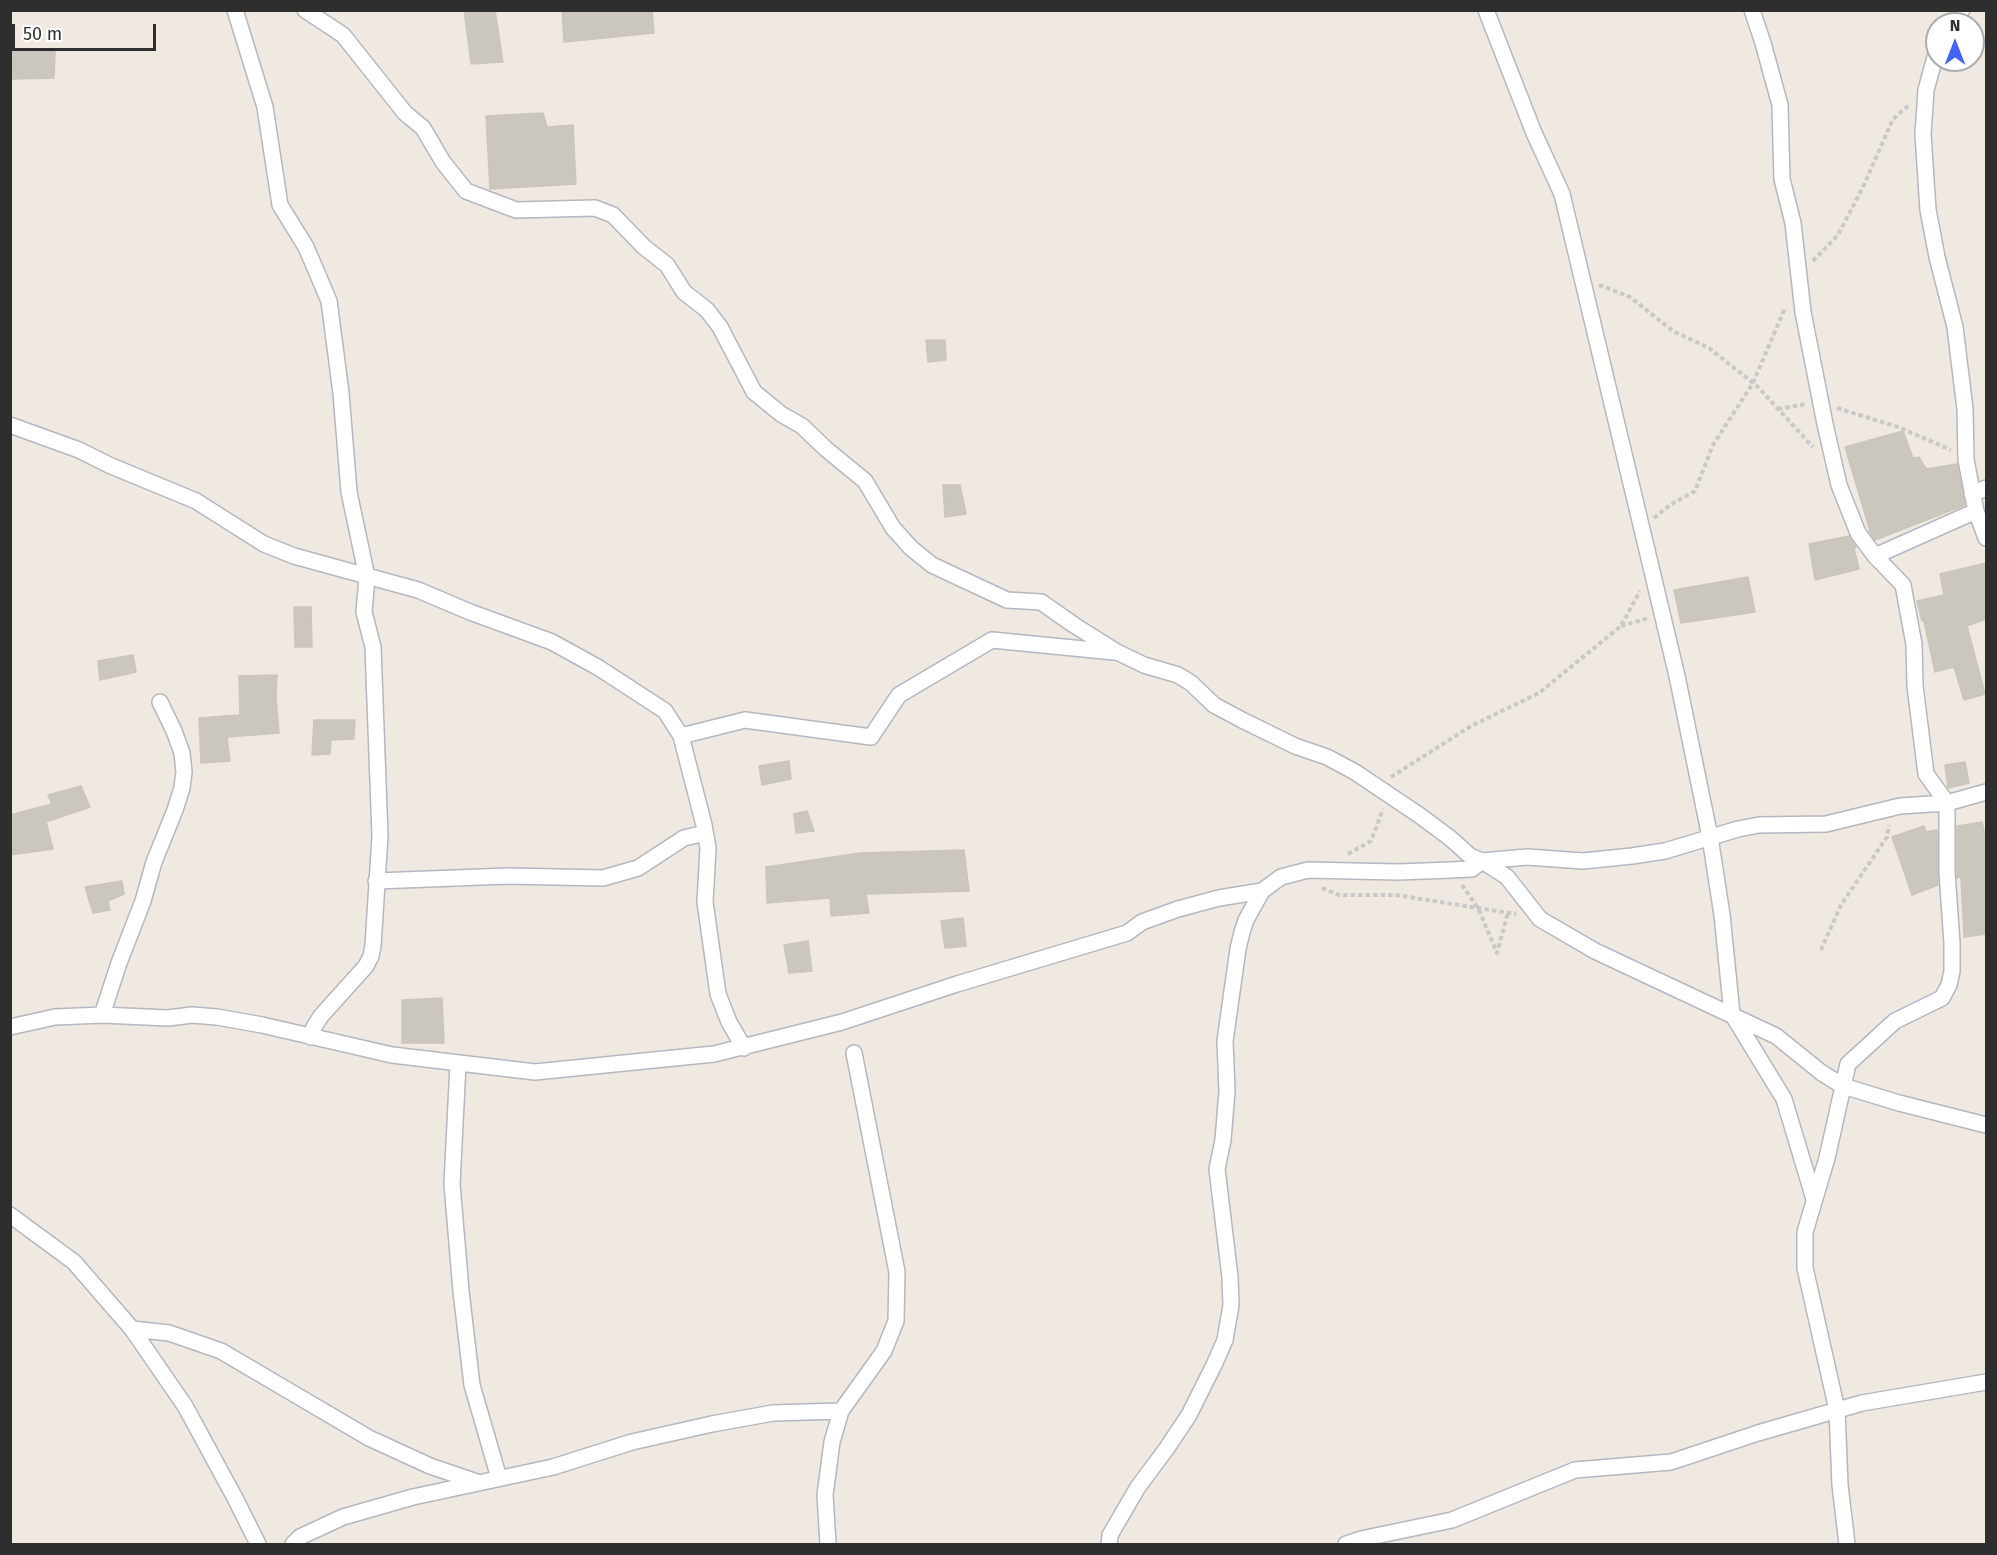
<!DOCTYPE html>
<style>
body{margin:0}
#map{position:relative;width:1997px;height:1555px;overflow:hidden;background:#efe9e1;font-family:"Fira Sans",sans-serif}
canvas{display:block}
.frame{position:absolute;inset:0;border:12px solid #2e2e2e;pointer-events:none}
.north{position:absolute;left:1925px;top:12px;width:60px;height:60px;box-sizing:border-box;background:#fff;border:2px solid #ababab;border-radius:50%;rotate:0deg;font-size:16px;font-weight:700;line-height:24px;text-align:center;color:#2e2e2e}
.north::after{content:'';display:block;margin:auto;width:21px;height:27px;background:#4264fb;clip-path:polygon(50% 0,100% 100%,50% 72%,0 100%)}
.scale{position:absolute;left:12px;top:24px;width:144px;height:27px;box-sizing:border-box;border:3px solid #2e2e2e;border-top:0;padding-left:8px;font-size:18px;line-height:21px;white-space:nowrap;color:#2e2e2e;-webkit-text-stroke:4px #fff;paint-order:stroke}
</style>
<div id="map">
<canvas width="1997" height="1555"></canvas>
<div class="frame"></div>
<div class="north">N</div>
<div class="scale">50 m</div>
</div>
<script>
const c = document.querySelector('canvas').getContext('2d');
c.lineJoin = 'round';
function fillPath(path, color) { c.fillStyle = color; c.fill(path, 'evenodd'); }
const poly = rows => new Path2D(rows.map(r => 'M' + r).join(''));
function strokePath(path, color, width, dash) { c.strokeStyle = color; c.lineWidth = width; c.lineCap = dash ? 'butt' : 'round'; c.setLineDash(dash || []); c.stroke(path); }
const building = poly([
 [464,10,495,10,503,62,471,64,464,10],
 [562,10,652,10,654,33,564,42,562,10],
 [12,51,55,51,54,78,12,79,12,51],
 [543,113,547,127,573,125,576,184,490,189,486,116,543,113],
 [926,340,945,340,946,360,928,362,926,340],
 [1903,431,1913,458,1919,457,1926,469,1957,464,1965,505,1875,540,1869,531,1870,531,1845,447,1903,431],
 [943,485,960,485,966,514,945,517,943,485],
 [1849,536,1856,547,1854,548,1859,569,1815,580,1809,544,1849,536],
 [1986,563,1986,619,1967,626,1985,694,1964,700,1954,667,1935,672,1924,621,1922,621,1917,601,1944,595,1940,574,1986,563],
 [1748,577,1755,612,1681,623,1674,590,1748,577],
 [294,607,311,607,312,647,295,647,294,607],
 [133,655,136,672,100,680,98,661,133,655],
 [277,675,276,698,279,733,227,737,230,761,201,763,199,718,240,715,239,676,277,675],
 [314,720,355,720,354,739,331,740,330,754,312,755,314,720],
 [789,761,791,779,762,785,759,766,789,761],
 [1965,762,1969,783,1948,788,1945,765,1965,762],
 [81,786,90,807,46,822,53,849,10,855,10,815,52,804,48,795,81,786],
 [807,811,814,831,796,833,794,814,807,811],
 [1982,822,1986,840,1986,934,1964,937,1961,877,1957,878,1957,826,1982,822],
 [1924,826,1926,832,1937,830,1938,885,1912,895,1892,837,1924,826],
 [964,850,969,891,866,894,869,913,831,916,830,898,767,903,766,867,860,853,964,850],
 [122,881,124,894,108,901,110,910,93,913,85,887,122,881],
 [963,918,966,946,945,948,941,921,963,918],
 [808,941,812,971,789,973,784,945,808,941],
 [442,998,444,1043,402,1043,402,1000,442,998]
]);
fillPath(building, '#cbc7bf');
strokePath(building, '#cbc5ba', 1.5);
const street = poly([
 [235,10,265,107,280,205,306,247,329,301,341,393,349,492,367,577,364,612,373,647,380,836,373,946,371,956,366,966,321,1016,314,1027,311,1037],
 [305,10,343,35,405,113,423,128,443,162,466,191,516,210,595,208,613,215,644,247,667,265,684,292,707,310,720,327,754,392,781,414,802,426,826,449,865,481,893,528,911,548,932,565,1007,600,1041,602,1074,625,1117,652,1144,665,1178,675,1191,683,1214,705,1242,720,1295,746,1327,757,1355,772,1419,815,1450,838,1470,856,1482,861,1507,877,1540,919,1595,951,1776,1036,1822,1073,1843,1086,1899,1103,1986,1125],
 [1486,10,1534,133,1562,194,1677,676,1710,837,1722,915,1732,1014,1784,1099,1814,1199],
 [1752,10,1763,43,1780,105,1782,179,1793,223,1803,312,1825,424,1839,485,1858,533,1875,556,1976,511],
 [1952,24,1962,10],
 [1937,50,1926,90,1923,134,1928,210,1937,257,1955,327,1965,409,1966,460,1976,511,1986,538],
 [10,425,79,450,109,465,196,501,264,544,294,556,418,590,470,612,552,642,599,668,665,711,681,736,704,825,708,848,705,902,718,994,729,1022,744,1048],
 [1972,494,1986,488],
 [681,736,745,720,871,737,899,695,992,640,1114,652],
 [376,881,508,876,603,878,638,868,684,838,705,833],
 [102,1015,119,963,143,901,154,862,175,810,182,788,184,772,182,753,174,731,160,702],
 [10,1027,55,1017,102,1015,168,1018,192,1015,217,1017,262,1025,392,1055,535,1072,714,1054,842,1022,957,984,1127,933,1142,922,1178,909,1219,898,1262,891,1281,877,1308,870,1398,872,1451,870,1472,869,1482,861,1527,857,1583,861,1632,856,1665,851,1738,829,1759,825,1826,824,1900,806,1947,803,1986,792],
 [458,1064,452,1184,461,1291,472,1385,499,1478],
 [10,1215,74,1262,132,1329,185,1406,235,1498,258,1544],
 [132,1329,169,1333,221,1351,369,1438,430,1466,477,1482],
 [293,1544,300,1537,343,1517,413,1497,553,1467,632,1442,712,1424,773,1413,841,1411],
 [828,1544,825,1495,832,1442,841,1411,884,1351,896,1321,897,1272,854,1053],
 [1109,1544,1110,1535,1138,1487,1167,1448,1189,1415,1214,1365,1225,1340,1231,1305,1230,1277,1217,1169,1223,1140,1227,1091,1225,1041,1238,949,1242,932,1246,920,1262,891],
 [1346,1544,1361,1539,1452,1520,1575,1470,1671,1462,1758,1433,1862,1403,1986,1382],
 [1847,1544,1840,1485,1837,1410,1805,1268,1805,1232,1827,1158,1848,1064,1895,1021,1942,998,1949,985,1952,971,1952,943,1947,872,1947,803,1926,774,1915,686,1914,644,1903,585,1875,556]
]);
strokePath(street, '#b4b7c1', 18);
strokePath(poly([
 [1813,261,1838,235,1863,187,1893,119,1908,106],
 [1599,285,1630,297,1673,331,1709,348,1757,386,1813,447],
 [1837,408,1898,427,1951,450],
 [1778,409,1806,404],
 [1654,518,1670,505,1695,491,1713,445,1753,383,1785,308],
 [1621,626,1649,618],
 [1391,777,1471,726,1539,693,1621,626,1640,591],
 [1348,854,1371,841,1383,809],
 [1462,885,1478,908,1497,953,1508,912],
 [1322,888,1339,895,1396,895,1516,914],
 [1821,950,1841,905,1887,837,1889,825]
]), '#c9c9c9', 4, [4.5, 3]);
strokePath(street, '#fff', 15);
</script>
